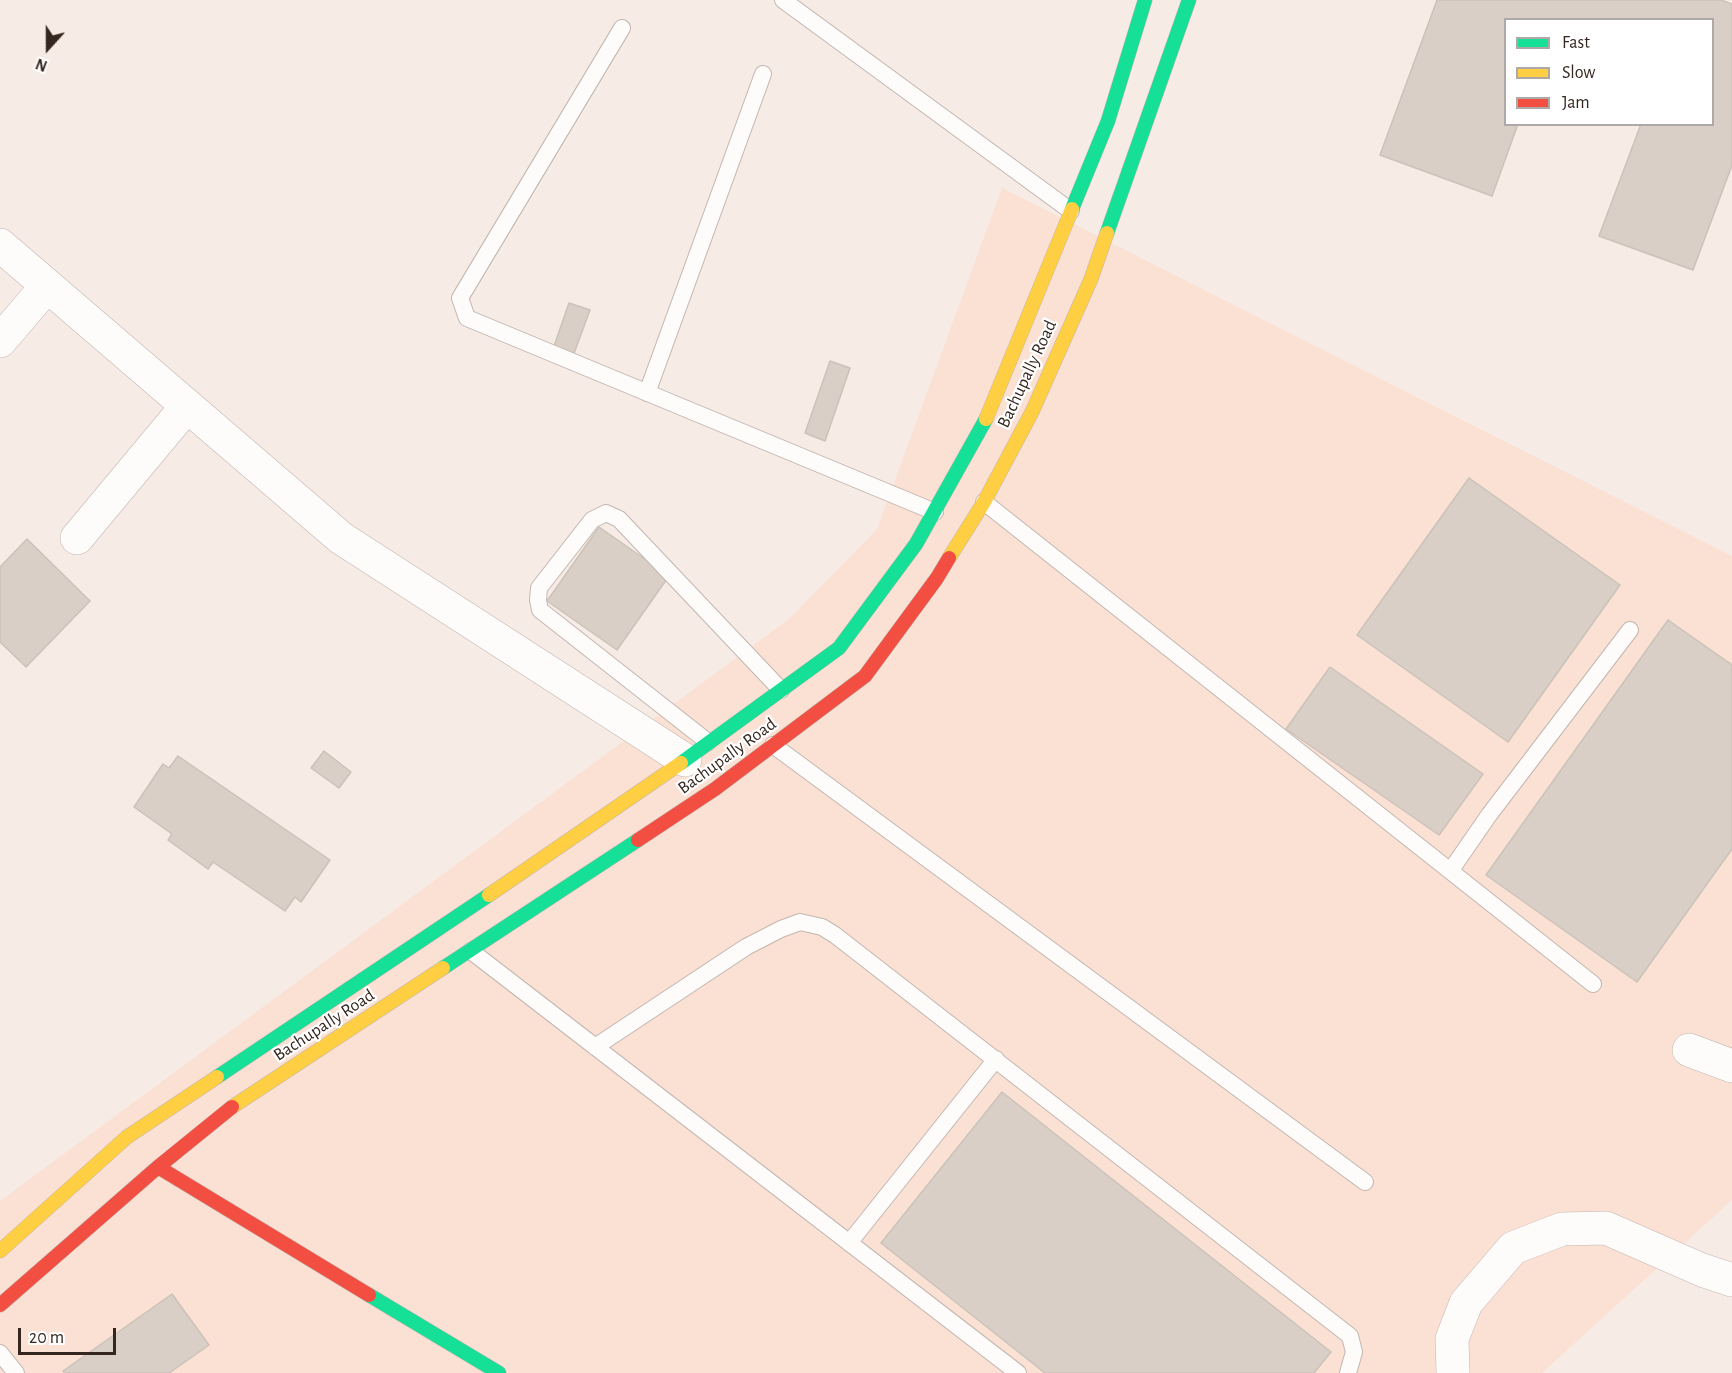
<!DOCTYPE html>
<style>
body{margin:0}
#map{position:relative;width:1732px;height:1373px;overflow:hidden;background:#f7ebe5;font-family:"Alegreya Sans",sans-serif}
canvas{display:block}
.legend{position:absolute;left:1504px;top:18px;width:210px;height:108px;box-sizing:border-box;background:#fff;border:2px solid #aea9a6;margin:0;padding:8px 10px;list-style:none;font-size:18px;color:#352720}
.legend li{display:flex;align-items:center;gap:12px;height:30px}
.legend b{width:30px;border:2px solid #aea9a6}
.north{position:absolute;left:18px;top:18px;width:60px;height:60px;-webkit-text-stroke:4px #fff;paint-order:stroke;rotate:201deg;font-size:16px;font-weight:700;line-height:24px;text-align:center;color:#352720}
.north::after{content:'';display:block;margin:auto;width:21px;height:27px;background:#352720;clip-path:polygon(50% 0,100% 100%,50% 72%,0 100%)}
.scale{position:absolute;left:18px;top:1328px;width:98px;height:27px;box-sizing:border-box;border:3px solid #352720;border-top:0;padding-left:8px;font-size:18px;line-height:21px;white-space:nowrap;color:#352720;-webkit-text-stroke:4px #fff;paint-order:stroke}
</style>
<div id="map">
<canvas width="1732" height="1373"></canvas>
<ul class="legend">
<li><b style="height:8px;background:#16e098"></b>Fast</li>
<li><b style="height:8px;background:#ffcf43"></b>Slow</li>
<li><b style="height:8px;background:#f24e42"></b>Jam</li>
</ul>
<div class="north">N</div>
<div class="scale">20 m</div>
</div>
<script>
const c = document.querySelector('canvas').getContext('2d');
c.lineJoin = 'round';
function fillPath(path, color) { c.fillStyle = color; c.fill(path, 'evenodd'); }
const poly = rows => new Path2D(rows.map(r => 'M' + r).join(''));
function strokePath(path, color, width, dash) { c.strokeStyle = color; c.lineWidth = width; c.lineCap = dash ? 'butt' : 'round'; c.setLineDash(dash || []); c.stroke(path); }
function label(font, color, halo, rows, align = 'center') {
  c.font = font + ' "Alegreya Sans",sans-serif'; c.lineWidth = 4.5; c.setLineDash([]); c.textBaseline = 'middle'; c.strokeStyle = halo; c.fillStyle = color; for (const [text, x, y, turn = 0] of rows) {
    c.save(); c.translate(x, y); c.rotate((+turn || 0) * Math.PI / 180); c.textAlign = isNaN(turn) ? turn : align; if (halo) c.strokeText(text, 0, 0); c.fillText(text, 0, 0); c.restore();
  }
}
fillPath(poly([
 [1002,188,1732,556,1732,1200,1542,1373,0,1373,0,1201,789,619,877,529]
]), '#fae1d4');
const building = poly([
 [1437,0,1721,0,1732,4,1732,165,1693,270,1599,236,1641,124,1712,124,1712,20,1506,20,1506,124,1518,124,1492,196,1380,155,1437,0],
 [569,303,590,310,573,356,553,349,569,303],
 [830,361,850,368,825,441,805,433,830,361],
 [1469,478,1620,585,1508,742,1357,635,1469,478],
 [599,527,669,576,617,650,547,601,599,527],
 [27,539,90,601,26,667,0,642,0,567,27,539],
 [1668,620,1732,665,1732,849,1637,982,1486,875,1668,620],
 [1330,667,1483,774,1439,835,1286,729,1330,667],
 [324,751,351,772,339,788,311,768,324,751],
 [178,756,330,860,301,902,295,897,285,911,213,862,208,869,168,840,172,834,134,807,163,764,169,768,178,756],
 [1002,1092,1331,1352,1314,1373,1045,1373,881,1243,1002,1092],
 [172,1294,209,1345,169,1373,65,1373,63,1371,172,1294]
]);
fillPath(building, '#d9cfc6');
strokePath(building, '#cbc2b9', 1.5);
const lane = poly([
 [783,0,1071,211],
 [622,28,460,298,467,318,935,512],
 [647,393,763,74],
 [984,502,1593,984],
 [708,742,540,610,538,600,539,588,592,520,606,513,619,519,781,690],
 [773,745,1365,1182],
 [1451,870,1489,815,1630,630],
 [471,951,1018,1373],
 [595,1047,746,947,781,929,800,922,822,927,835,935,1350,1336,1354,1352,1348,1373],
 [849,1243,996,1059],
 [0,1353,16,1373]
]);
const street = poly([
 [0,245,341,538,685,760],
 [0,341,47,286],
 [77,538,187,406],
 [1689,1050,1732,1066],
 [1453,1373,1452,1339,1466,1303,1513,1248,1562,1229,1606,1228,1702,1270,1732,1280]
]);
const fast = poly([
 [1072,209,1108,121,1145,0],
 [1107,233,1189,0],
 [681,763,839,648,916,544,986,419],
 [443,968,638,840],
 [217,1077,489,895],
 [369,1295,499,1373]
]);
const slow = poly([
 [986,419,1072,209],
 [949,558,984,502,1032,412,1091,279,1107,233],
 [489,895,681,763],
 [232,1107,443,968],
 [0,1251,127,1137,217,1077]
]);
const jam = poly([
 [638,840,715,789,865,676,937,578,949,558],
 [158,1167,369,1295],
 [0,1305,158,1167,232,1107]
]);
strokePath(lane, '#c2b6b0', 18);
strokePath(street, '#c2b6b0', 34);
strokePath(fast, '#c2b6b0', 15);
strokePath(slow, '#c2b6b0', 15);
strokePath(jam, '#c2b6b0', 15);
strokePath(lane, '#fefcfb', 16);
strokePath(street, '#fefcfb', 33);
strokePath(fast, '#16e098', 14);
strokePath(slow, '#ffcf43', 14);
strokePath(jam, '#f24e42', 14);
label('18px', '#352720', '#fff', [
 ["Bachupally Road",1027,374,-65],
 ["Bachupally Road",727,756,-36],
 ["Bachupally Road",324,1025,-33]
]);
</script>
